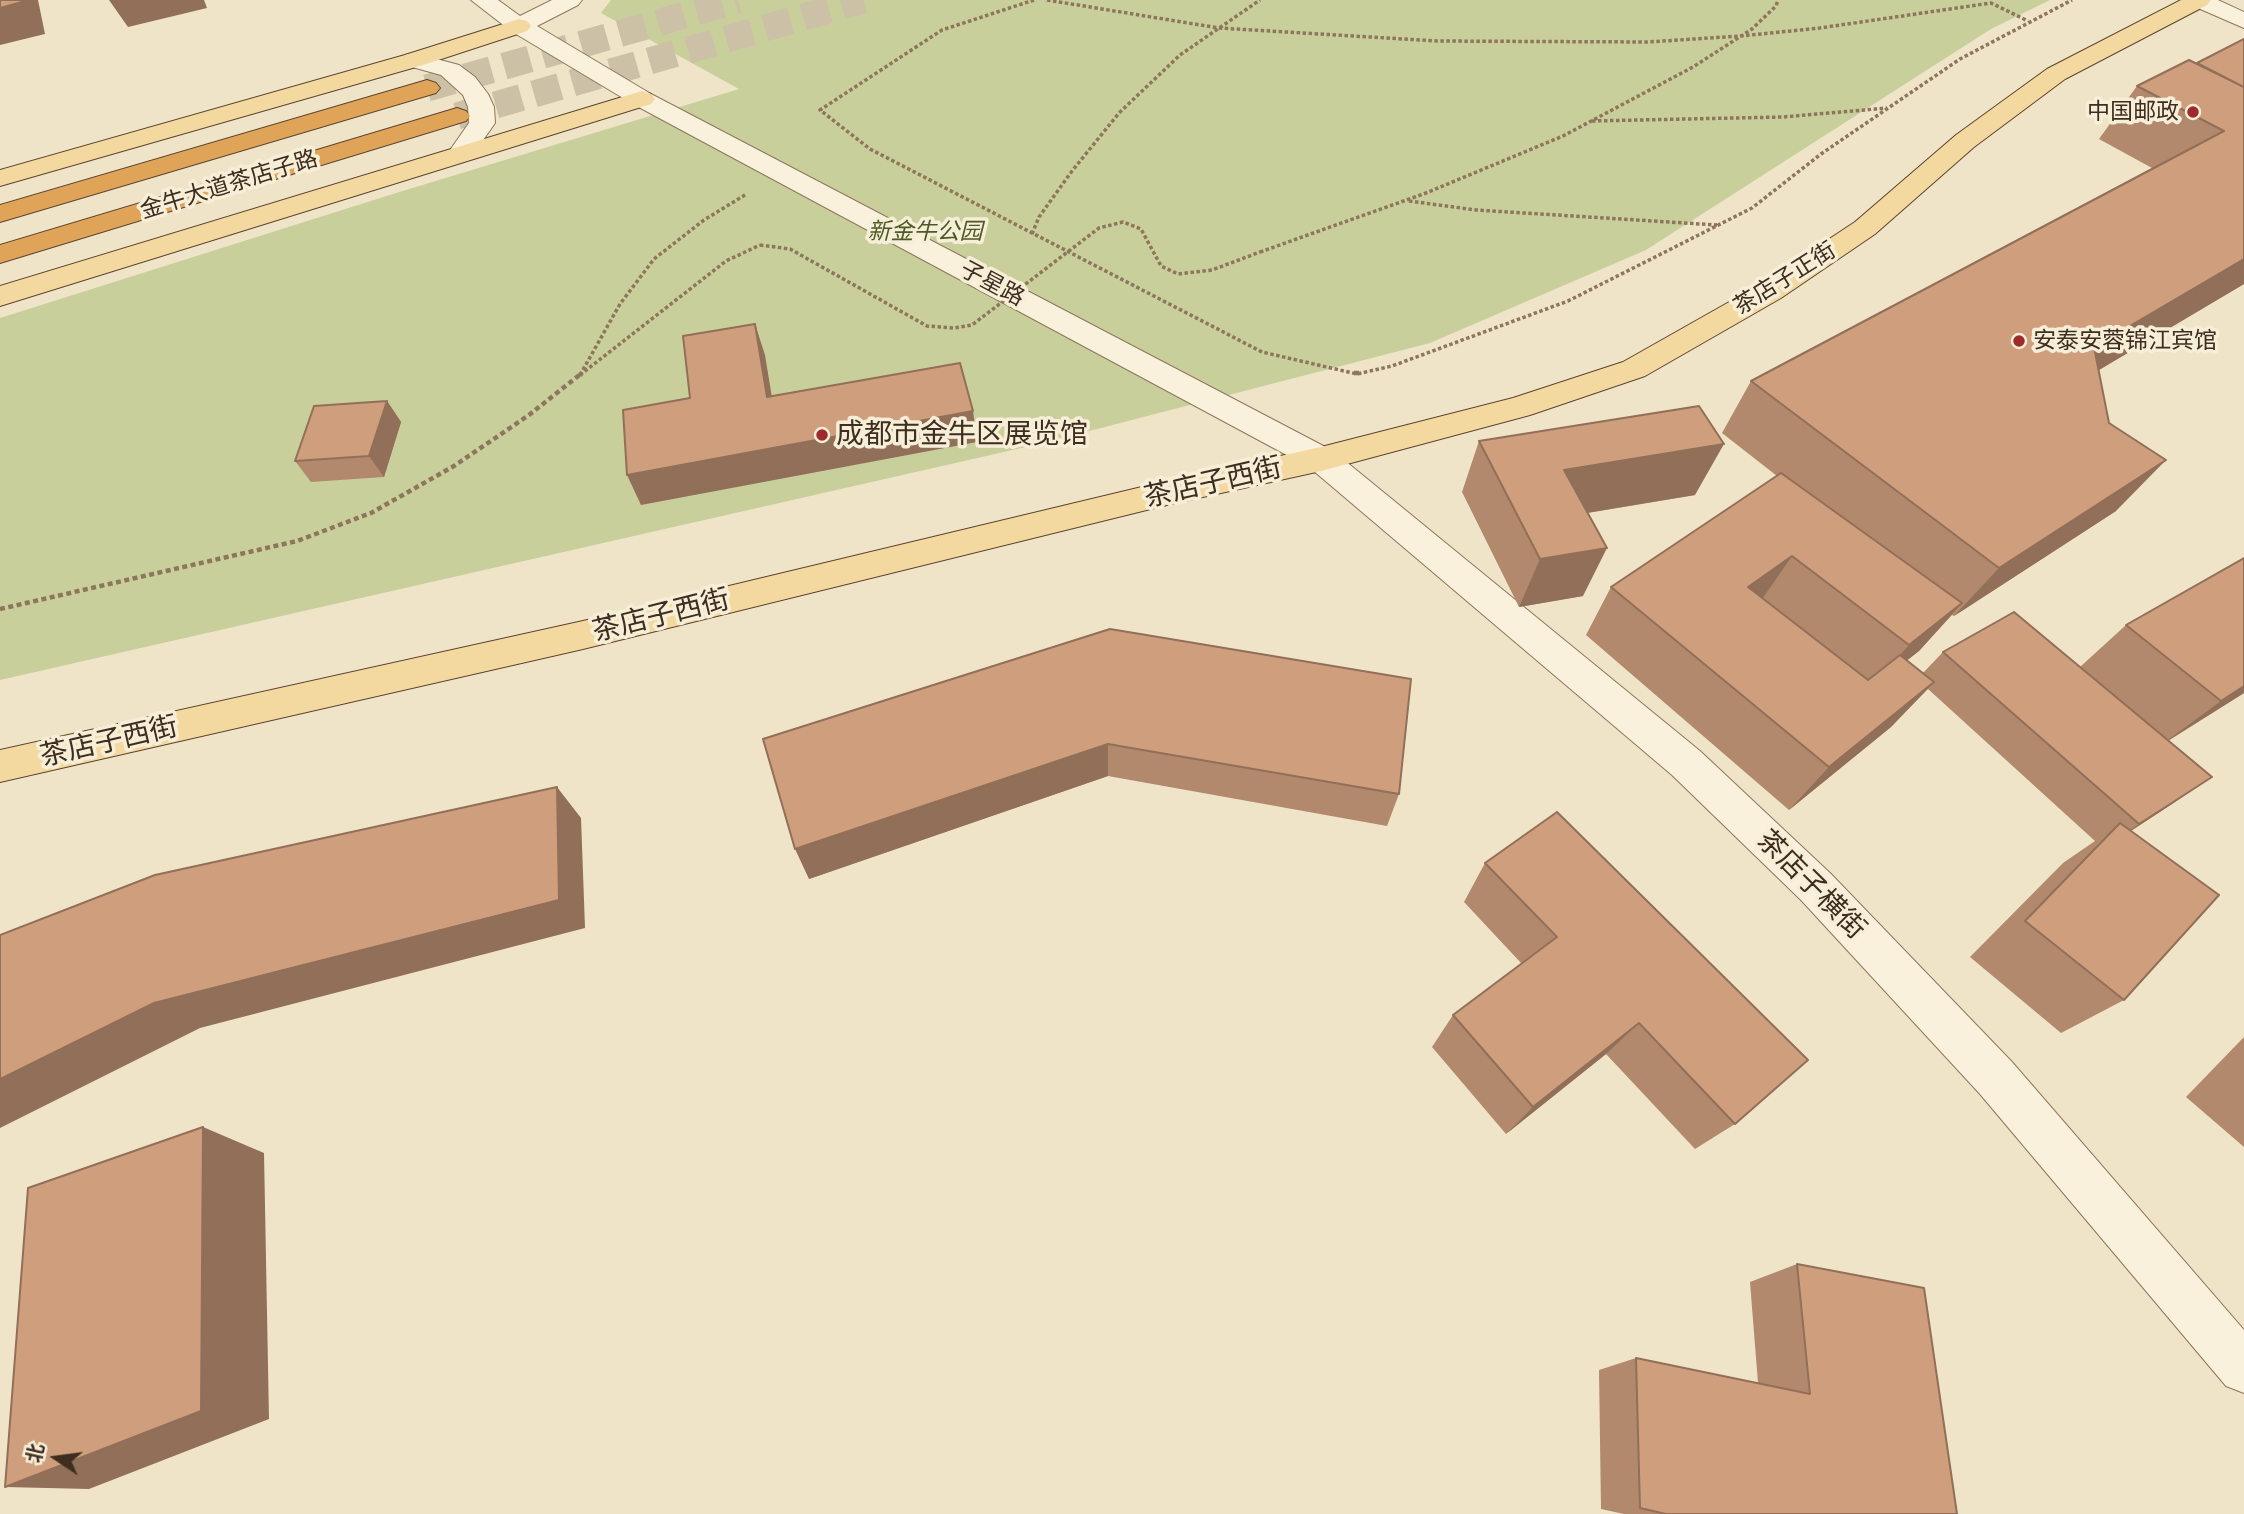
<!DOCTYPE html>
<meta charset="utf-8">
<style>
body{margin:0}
#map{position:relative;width:2244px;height:1514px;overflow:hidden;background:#f0e4c8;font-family:"Zilla Slab","Noto Sans SC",serif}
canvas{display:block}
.north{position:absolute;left:21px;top:1423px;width:70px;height:70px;-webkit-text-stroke:5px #f7eed8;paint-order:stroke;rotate:283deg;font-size:19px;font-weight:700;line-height:28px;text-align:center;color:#3d2e20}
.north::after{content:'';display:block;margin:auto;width:24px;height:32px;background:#3d2e20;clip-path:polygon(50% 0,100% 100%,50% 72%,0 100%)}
</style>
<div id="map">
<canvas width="2244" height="1514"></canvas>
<div class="north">北</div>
</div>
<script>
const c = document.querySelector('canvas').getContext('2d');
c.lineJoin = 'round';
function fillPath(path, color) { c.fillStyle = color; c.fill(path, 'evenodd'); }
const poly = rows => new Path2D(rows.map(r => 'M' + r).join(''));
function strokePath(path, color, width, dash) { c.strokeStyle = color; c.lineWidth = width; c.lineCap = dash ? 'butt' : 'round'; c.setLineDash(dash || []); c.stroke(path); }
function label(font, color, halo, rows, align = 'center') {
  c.font = font + ' "Zilla Slab","Noto Sans SC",serif'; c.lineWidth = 7; c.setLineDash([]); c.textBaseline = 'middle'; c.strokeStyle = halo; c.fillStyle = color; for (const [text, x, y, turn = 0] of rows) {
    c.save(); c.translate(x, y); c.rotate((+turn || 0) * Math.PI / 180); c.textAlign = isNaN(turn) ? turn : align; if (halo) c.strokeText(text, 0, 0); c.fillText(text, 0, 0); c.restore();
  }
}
fillPath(poly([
 [611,0,2050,0,1991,29,1646,250,1430,343,1039,444,0,680,0,318,396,193,739,89,601,13]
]), '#c9cf9b');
strokePath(poly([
 [427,88,738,0],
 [457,116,863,0]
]), '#ccc0a6', 27, [27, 13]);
const minor = poly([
 [471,0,498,0,520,16,552,0,582,0,578,5,537,26,651,94,1333,451,1700,751,1831,874,2012,1062,2244,1330,2244,1393,2226,1386,1980,1094,1801,900,1672,775,1309,467,633,104,511,31,471,0],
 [2187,0,2218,0,2244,12,2244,28,2191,5,2187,0],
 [414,53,459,65,475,77,488,94,494,107,495,123,470,159,461,161,452,159,448,153,469,123,468,107,463,95,441,75,405,65,402,60,405,55,414,53]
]);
const major = poly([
 [2181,0,2211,0,2207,5,2065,79,1974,147,1875,234,1781,298,1645,376,1530,415,1321,471,1171,504,583,649,0,782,0,750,583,621,1171,480,1321,447,1513,398,1623,362,1761,284,1855,222,1956,135,2047,69,2181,0],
 [519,19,527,21,531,26,527,31,423,65,0,186,0,170,405,55,519,19],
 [642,91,651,94,655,99,651,104,0,306,0,286,642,91]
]);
const highway = poly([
 [427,80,436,83,440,88,436,93,0,222,0,205,427,80],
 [457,108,466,111,470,116,466,121,0,263,0,245,457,108]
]);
strokePath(minor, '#8d765c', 2);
strokePath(major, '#5b4430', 2);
strokePath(highway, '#5b4430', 2);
strokePath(poly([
 [1034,0,942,30,820,110,870,149,1262,352,1357,374,1392,366,1568,301,1752,208,1821,154,1960,59,2072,0],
 [1047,0,1219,28,1437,41,1647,42,1741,36,1820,28,1991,3,2028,21],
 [1592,121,1783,117,1887,108],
 [1409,201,1476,210,1717,225],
 [1032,234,1039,217,1072,171,1119,113,1180,55,1260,0],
 [1260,252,1426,193,1563,136,1693,67,1752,29,1776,6,1778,0],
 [580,375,620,304,654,259,704,220,745,195],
 [580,375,726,261,760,245]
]), '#8d765c', 3.5, [3.5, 2.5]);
strokePath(poly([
 [1354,373,1360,373],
 [580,376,581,373],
 [0,609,297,541,371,513,454,466,529,415,582,373]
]), '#8d765c', 4.5, [5, 3.5]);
fillPath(minor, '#faf1dc');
fillPath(major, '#f3d9a0');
fillPath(highway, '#e0a458');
strokePath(poly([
 [760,245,790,249,927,326,954,328,972,325,1099,228,1123,222,1141,229,1161,266,1178,274,1212,270,1260,252]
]), '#8d765c', 3.5, [3.5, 2.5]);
fillPath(poly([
 [2244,39,2244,284,2099,370,2116,511,1954,616,1952,615,1919,651,1906,661,1923,673,1943,652,2080,667,2126,625,2244,558,2244,693,2168,741,2175,802,2131,831,2124,1000,2061,1033,1970,957,2063,863,2095,841,1928,689,1891,727,1789,810,1586,635,1611,587,1777,476,1722,433,1751,381,2152,168,2099,139,2137,86,2197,63],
 [387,401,401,422,384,477,311,482,295,461],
 [1479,441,1695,495,1588,513,1583,596,1519,607,1462,492],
 [1110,629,1399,794,1387,826,1108,776,809,879],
 [1485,863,1735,1124,1695,1149,1606,1054,1506,1134,1432,1047,1453,1015,1522,964,1464,902],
 [2244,1037,2244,1147,2186,1097],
 [1797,1264,1957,1514,1624,1514,1601,1509,1599,1370,1636,1358,1758,1383,1750,1282]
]), '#b2896c');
fillPath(poly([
 [21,0,38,0,45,34,0,45,0,8],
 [109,0,204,0,207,8,128,27],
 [2244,259,2244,284,2050,399,2094,347],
 [755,324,765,355,777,428,767,397],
 [387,401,401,422,384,477,369,456],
 [973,411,977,442,641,505,627,475],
 [1724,444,1695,495,1543,520,1564,470],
 [2166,460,2116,511,1954,616,1999,568],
 [1607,548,1583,596,1519,607,1540,559],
 [1792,556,1758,605,1748,587],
 [1962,603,1919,651,1868,691,1909,645],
 [1934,682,1891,727,1789,810,1829,767],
 [2244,686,2244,693,2161,745,2221,701],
 [1108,744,1108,776,809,879,795,849],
 [2212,777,2175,802,2103,849,2139,824],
 [557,787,581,818,585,928,200,1028,0,1128,0,1079],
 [1639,1023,1606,1054,1506,1134,1533,1107],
 [203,1127,264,1153,269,1419,89,1489,5,1487]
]), '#916f58');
const building = poly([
 [0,0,21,0,22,2,0,8,0,0],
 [2244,39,2244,87,2197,63,2244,39],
 [2189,60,2244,87,2244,259,2094,347,2109,423,2166,460,1999,568,1751,381,2224,131,2137,86,2189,60],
 [755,324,767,397,960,363,973,411,627,475,623,410,690,398,683,336,755,324],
 [387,401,369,456,295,461,314,406,387,401],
 [1699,406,1724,444,1564,470,1607,548,1540,559,1479,441,1699,406],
 [1781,473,1962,603,1909,645,1792,556,1748,587,1868,680,1900,655,1934,682,1829,767,1611,587,1781,473],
 [2244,558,2244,686,2221,701,2126,625,2244,558],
 [2014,612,2212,777,2139,824,1943,652,2014,612],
 [1110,629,1411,679,1399,794,1108,744,795,849,763,739,1110,629],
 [557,787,559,900,154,1003,0,1079,0,935,155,875,557,787],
 [1557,812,1808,1060,1735,1124,1639,1023,1533,1107,1453,1015,1557,937,1485,863,1557,812],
 [2120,823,2219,895,2124,1000,2025,921,2120,823],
 [203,1127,201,1411,5,1487,28,1188,203,1127],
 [1797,1264,1924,1288,1957,1514,1666,1514,1640,1508,1636,1358,1810,1394,1797,1264]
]);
fillPath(building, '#cf9f7d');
strokePath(building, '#916f58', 2);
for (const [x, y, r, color] of [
 [2193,112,7,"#9e2a2b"],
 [2019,341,7,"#9e2a2b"],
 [822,435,7,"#9e2a2b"]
]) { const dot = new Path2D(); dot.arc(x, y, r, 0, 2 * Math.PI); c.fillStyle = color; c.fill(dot); strokePath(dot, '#f7eed8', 2.5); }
label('23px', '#3d2e20', '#f7eed8', [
 ["中国邮政",2179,112],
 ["安泰安蓉锦江宾馆",2033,341,"left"]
], 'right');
label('23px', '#3d2e20', '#f7eed8', [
 ["金牛大道茶店子路",229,185,-17],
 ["茶店子正街",1785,279,-32],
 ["子星路",992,284,28]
]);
label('italic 23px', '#4d5a26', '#f7eed8', [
 ["新金牛公园",925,232]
]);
label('28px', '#3d2e20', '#f7eed8', [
 ["成都市金牛区展览馆",836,435]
], 'left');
label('28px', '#3d2e20', '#f7eed8', [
 ["茶店子西街",1213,483,-13],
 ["茶店子西街",661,616,-14],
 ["茶店子西街",109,742,-13],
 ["茶店子横街",1811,885,45]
]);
</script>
